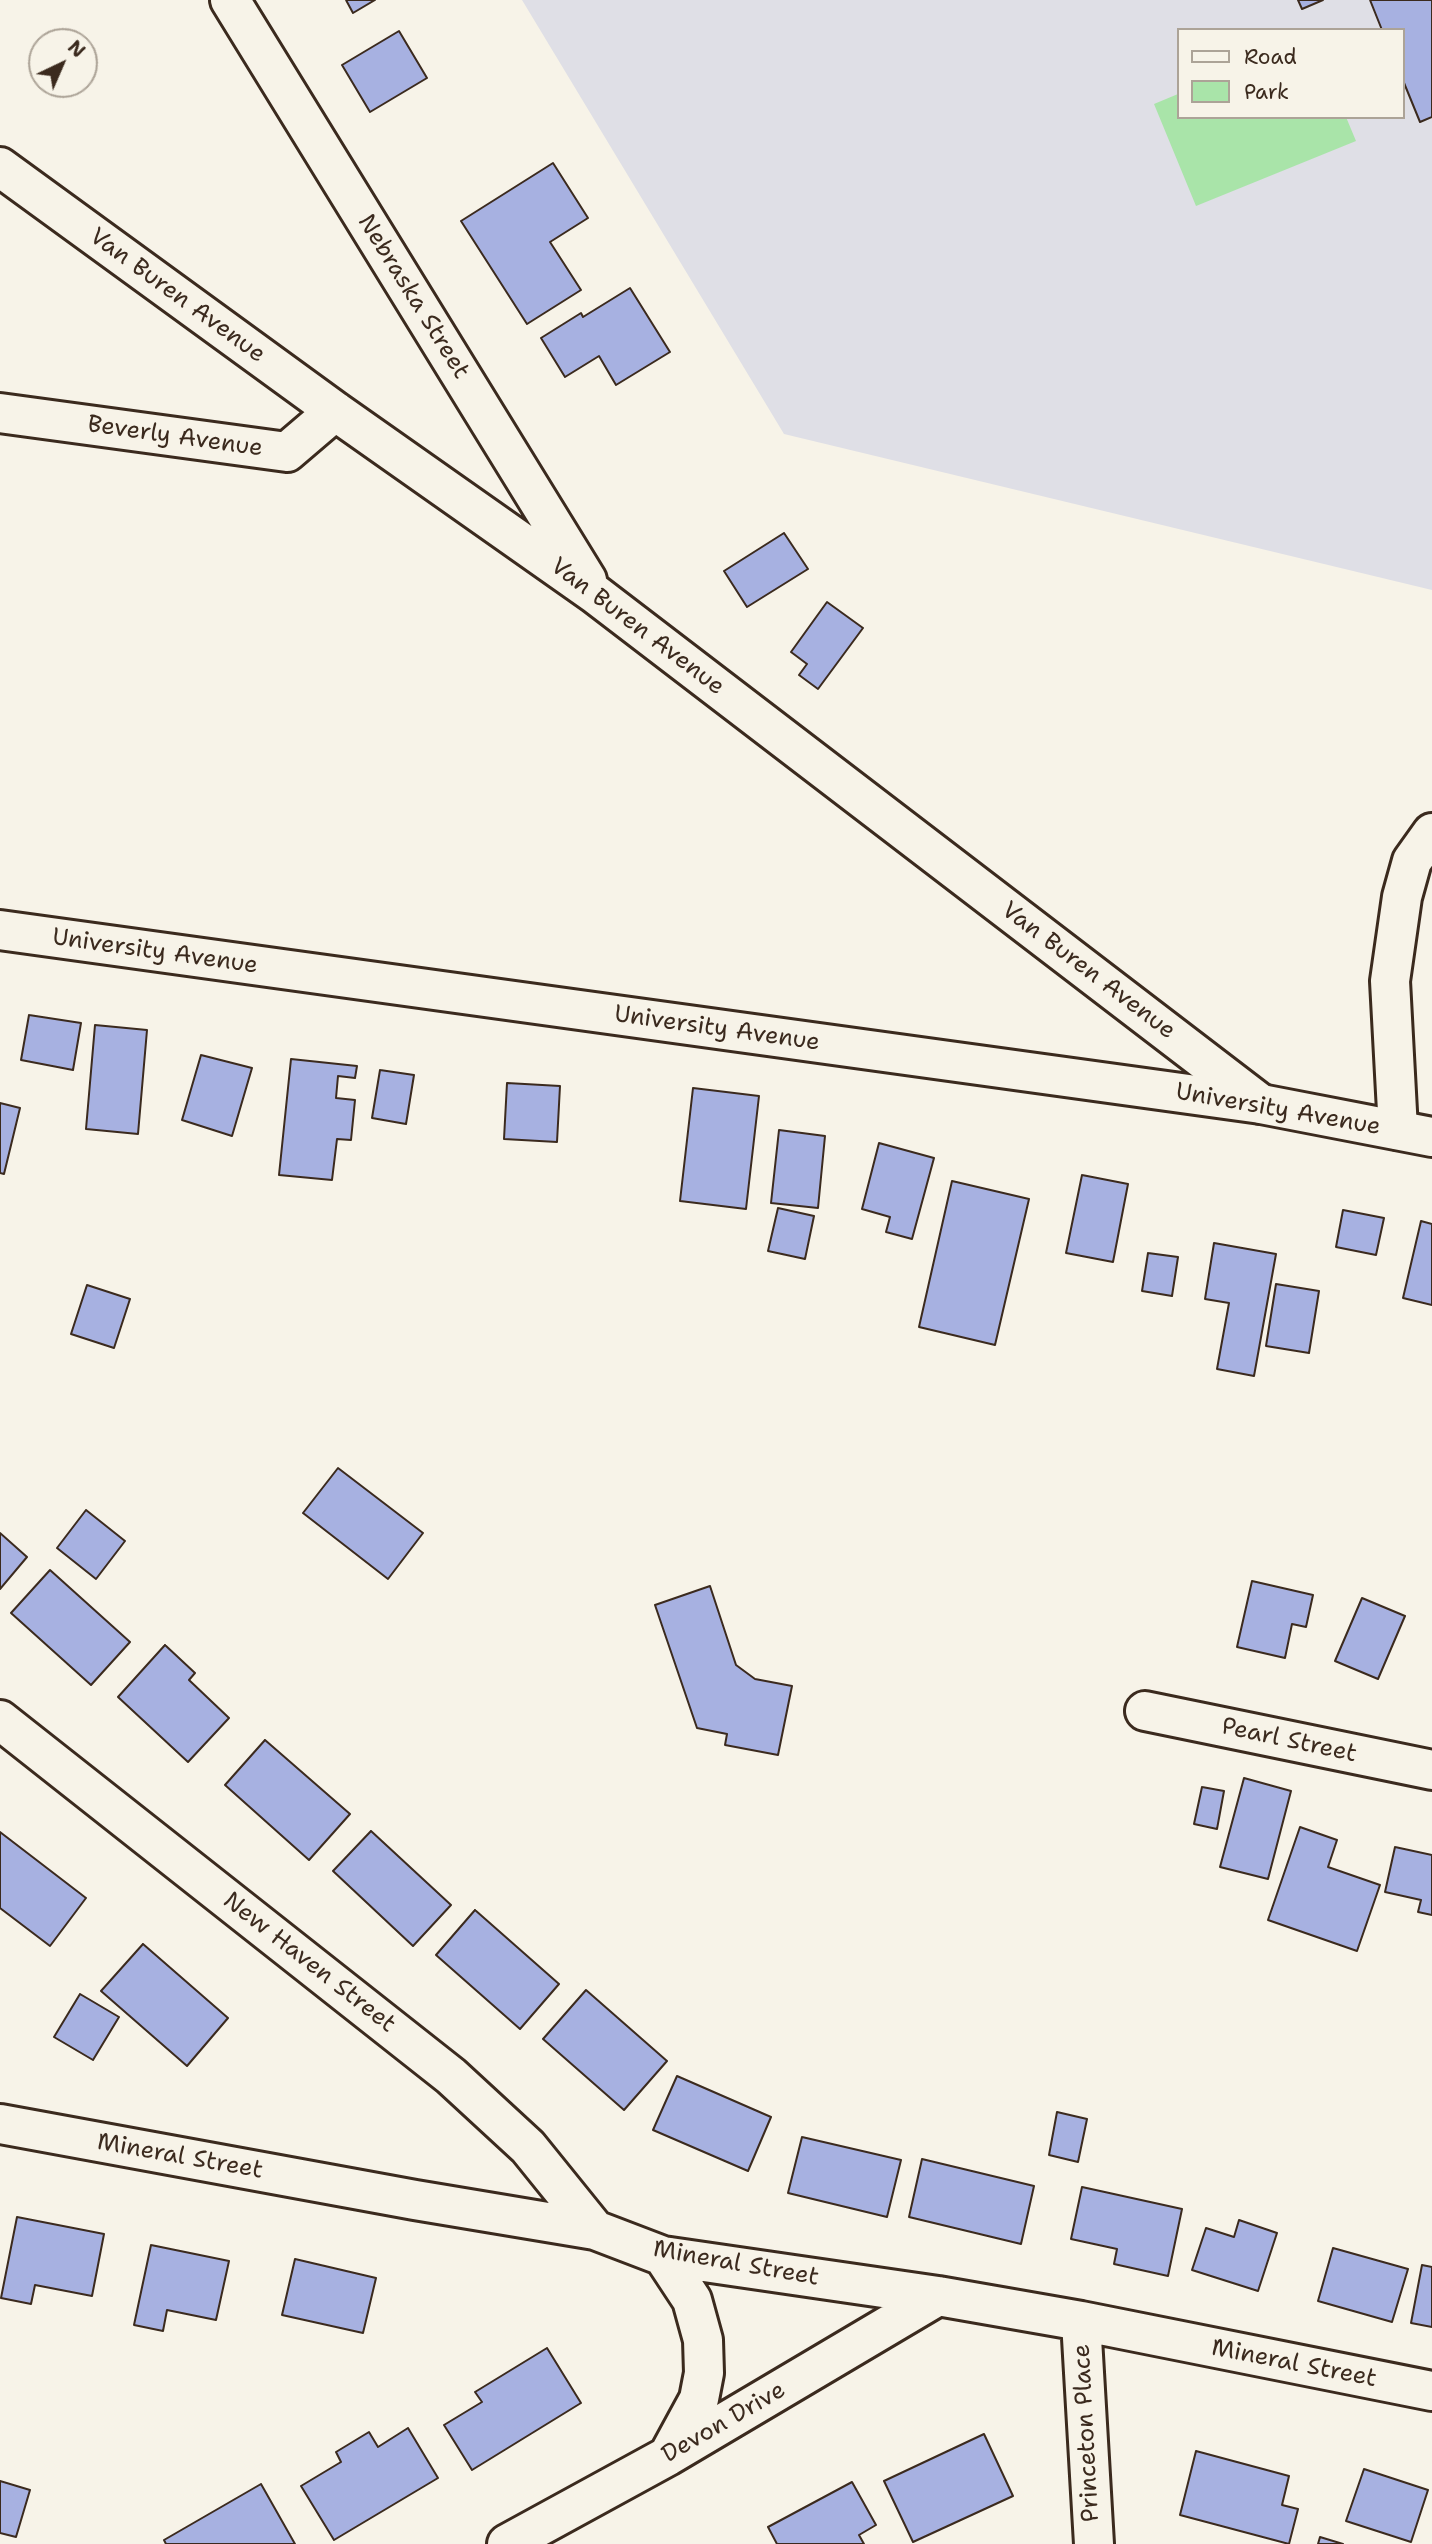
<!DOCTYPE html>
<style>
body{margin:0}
#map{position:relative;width:1432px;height:2544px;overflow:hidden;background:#f7f3e8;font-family:"Shantell Sans",sans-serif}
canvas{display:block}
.legend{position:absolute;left:1177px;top:28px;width:228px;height:91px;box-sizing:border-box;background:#f7f3e8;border:2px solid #aca397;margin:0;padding:9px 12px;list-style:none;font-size:21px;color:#3b2a1e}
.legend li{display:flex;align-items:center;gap:14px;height:35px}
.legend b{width:35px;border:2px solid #aca397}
.north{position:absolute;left:28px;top:28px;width:70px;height:70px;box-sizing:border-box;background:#f7f3e8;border:2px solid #aca397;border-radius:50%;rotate:44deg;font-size:19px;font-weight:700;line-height:28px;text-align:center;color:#3b2a1e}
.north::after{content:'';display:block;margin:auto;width:24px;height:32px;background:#3b2a1e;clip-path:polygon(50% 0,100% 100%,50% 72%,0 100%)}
</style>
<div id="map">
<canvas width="1432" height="2544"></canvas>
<ul class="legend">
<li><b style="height:9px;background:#f7f3e8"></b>Road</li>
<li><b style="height:19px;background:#a9e4a9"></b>Park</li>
</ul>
<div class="north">N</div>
</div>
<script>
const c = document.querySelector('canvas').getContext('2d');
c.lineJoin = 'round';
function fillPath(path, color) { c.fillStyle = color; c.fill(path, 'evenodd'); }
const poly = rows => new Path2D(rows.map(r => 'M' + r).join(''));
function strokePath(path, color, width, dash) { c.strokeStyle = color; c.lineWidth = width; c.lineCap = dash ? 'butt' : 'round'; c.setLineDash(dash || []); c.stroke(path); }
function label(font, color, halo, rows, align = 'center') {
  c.font = font + ' "Shantell Sans",sans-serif'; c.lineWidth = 6; c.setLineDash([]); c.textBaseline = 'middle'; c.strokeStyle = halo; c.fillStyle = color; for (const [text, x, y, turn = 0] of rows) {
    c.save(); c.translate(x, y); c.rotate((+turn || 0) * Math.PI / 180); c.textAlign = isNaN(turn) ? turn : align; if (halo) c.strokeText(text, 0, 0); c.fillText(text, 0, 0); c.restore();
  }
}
fillPath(poly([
 [522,0,1432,0,1432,590,784,434],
 [1178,30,1402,30,1402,117,1178,117]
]), '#dfdfe6');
fillPath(poly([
 [1178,94,1178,117,1346,117,1356,141,1196,206,1154,104]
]), '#a9e4a9');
const building = poly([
 [346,0,375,0,353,13,346,0],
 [1298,0,1323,0,1302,9,1298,0],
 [1370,0,1432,0,1432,117,1420,122,1402,78,1402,30,1382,30,1370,0],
 [399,31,427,78,370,112,342,65,399,31],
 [553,163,588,218,550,242,581,290,527,324,461,221,553,163],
 [630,288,670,352,616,385,599,356,565,377,541,338,581,313,583,317,630,288],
 [784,533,808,569,747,607,724,571,784,533],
 [827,602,863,628,818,689,799,675,807,664,791,652,827,602],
 [29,1015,81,1023,73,1070,21,1060,29,1015],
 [95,1025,147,1030,138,1134,86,1129,95,1025],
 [201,1055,252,1068,232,1136,182,1120,201,1055],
 [291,1059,357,1066,355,1078,338,1076,336,1098,355,1100,351,1140,337,1139,332,1180,279,1175,291,1059],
 [380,1070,414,1075,406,1124,372,1118,380,1070],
 [507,1083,560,1086,557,1142,504,1139,507,1083],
 [693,1088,759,1096,746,1209,680,1201,693,1088],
 [0,1103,20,1108,4,1174,0,1173,0,1103],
 [779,1130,825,1136,818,1208,771,1203,779,1130],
 [879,1143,934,1158,912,1239,886,1232,890,1217,862,1209,879,1143],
 [1082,1175,1128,1184,1113,1262,1066,1253,1082,1175],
 [952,1181,1029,1199,995,1345,919,1327,952,1181],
 [778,1208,814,1216,805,1259,768,1251,778,1208],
 [1343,1210,1384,1218,1376,1255,1336,1247,1343,1210],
 [1421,1221,1432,1224,1432,1305,1403,1298,1421,1221],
 [1214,1243,1276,1254,1254,1376,1217,1369,1229,1303,1205,1299,1214,1243],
 [1148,1253,1178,1257,1172,1296,1142,1291,1148,1253],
 [1276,1284,1319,1291,1309,1353,1266,1346,1276,1284],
 [87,1285,130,1299,114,1348,71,1334,87,1285],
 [338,1468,423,1533,388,1579,303,1513,338,1468],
 [86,1510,125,1541,96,1579,57,1548,86,1510],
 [0,1533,27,1557,0,1589,0,1533],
 [50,1570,130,1642,91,1685,11,1613,50,1570],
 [1252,1581,1313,1595,1306,1627,1292,1624,1285,1658,1237,1647,1252,1581],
 [710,1586,736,1665,755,1679,792,1686,778,1755,725,1745,727,1734,697,1728,655,1605,710,1586],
 [1362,1598,1405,1616,1378,1679,1335,1661,1362,1598],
 [165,1645,195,1673,189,1680,229,1718,188,1762,118,1697,165,1645],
 [265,1740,350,1814,309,1860,225,1785,265,1740],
 [1244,1778,1291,1791,1268,1879,1220,1867,1244,1778],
 [1202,1787,1224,1791,1217,1829,1194,1824,1202,1787],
 [1300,1827,1337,1840,1328,1867,1380,1885,1357,1951,1268,1920,1300,1827],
 [371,1831,451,1905,413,1946,333,1871,371,1831],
 [0,1832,86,1898,50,1946,0,1908,0,1832],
 [1395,1847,1432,1855,1432,1915,1418,1912,1421,1900,1385,1892,1395,1847],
 [475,1910,559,1984,520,2029,436,1955,475,1910],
 [143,1944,228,2018,187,2066,101,1991,143,1944],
 [586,1990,667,2061,624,2110,543,2039,586,1990],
 [80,1994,119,2017,93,2060,54,2037,80,1994],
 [677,2076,771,2117,748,2171,653,2130,677,2076],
 [1057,2112,1087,2119,1078,2162,1049,2155,1057,2112],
 [802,2137,901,2160,887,2217,788,2193,802,2137],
 [922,2159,1034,2186,1021,2244,909,2217,922,2159],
 [1082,2187,1182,2209,1168,2276,1114,2264,1117,2249,1071,2239,1082,2187],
 [17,2217,104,2234,92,2296,35,2285,31,2304,1,2298,17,2217],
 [1239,2220,1277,2233,1258,2291,1192,2270,1206,2228,1234,2237,1239,2220],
 [151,2245,229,2261,216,2320,167,2310,163,2331,134,2325,151,2245],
 [1333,2248,1408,2269,1392,2322,1318,2301,1333,2248],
 [295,2259,376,2278,363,2333,282,2315,295,2259],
 [1422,2265,1432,2267,1432,2327,1411,2323,1422,2265],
 [547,2348,581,2403,472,2470,444,2425,482,2402,475,2392,547,2348],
 [408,2428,438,2478,334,2540,301,2486,341,2462,336,2452,369,2432,378,2447,408,2428],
 [984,2434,1013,2496,913,2542,884,2481,984,2434],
 [1196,2451,1289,2476,1282,2505,1298,2509,1289,2544,1180,2515,1196,2451],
 [1364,2469,1428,2490,1411,2542,1346,2521,1364,2469],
 [0,2481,30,2490,16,2537,0,2533,0,2481],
 [852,2482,876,2525,859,2535,864,2544,777,2544,768,2527,852,2482],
 [261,2484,295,2544,166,2544,164,2540,261,2484],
 [1320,2537,1343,2544,1318,2544,1320,2537]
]);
fillPath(building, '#a7b1e1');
strokePath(building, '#3b2a1e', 2);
const minor = poly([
 [230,0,587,580],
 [0,167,335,411,595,594,1261,1104],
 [0,413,287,452,335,411],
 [1398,1130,1390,981,1402,897,1412,861,1432,833],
 [1145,1711,1432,1770],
 [0,1720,451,2076,528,2147,595,2230],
 [0,2124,415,2200,595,2230,663,2256,938,2296,1081,2321,1432,2391],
 [663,2256,692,2300,703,2340,704,2373,699,2399,668,2456],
 [1081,2321,1094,2544],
 [507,2544,668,2456,938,2296]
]);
const major = poly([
 [0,930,1261,1104,1432,1137]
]);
strokePath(minor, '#3b2a1e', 44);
strokePath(major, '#3b2a1e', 44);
strokePath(minor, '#f7f3e8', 38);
strokePath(major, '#f7f3e8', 38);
label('24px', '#3b2a1e', '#f7f3e8', [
 ["Van Buren Avenue",177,296,36],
 ["Nebraska Street",413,297,58],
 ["Beverly Avenue",175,437,8],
 ["Van Buren Avenue",637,627,37],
 ["University Avenue",155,952,8],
 ["Van Buren Avenue",1088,971,37],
 ["University Avenue",717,1029,8],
 ["University Avenue",1278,1110,10],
 ["Pearl Street",1289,1741,12],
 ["New Haven Street",309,1963,38],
 ["Mineral Street",180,2157,10],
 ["Mineral Street",736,2264,10],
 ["Mineral Street",1294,2364,11],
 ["Devon Drive",724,2423,-30],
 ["Princeton Place",1087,2433,-93]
]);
</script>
